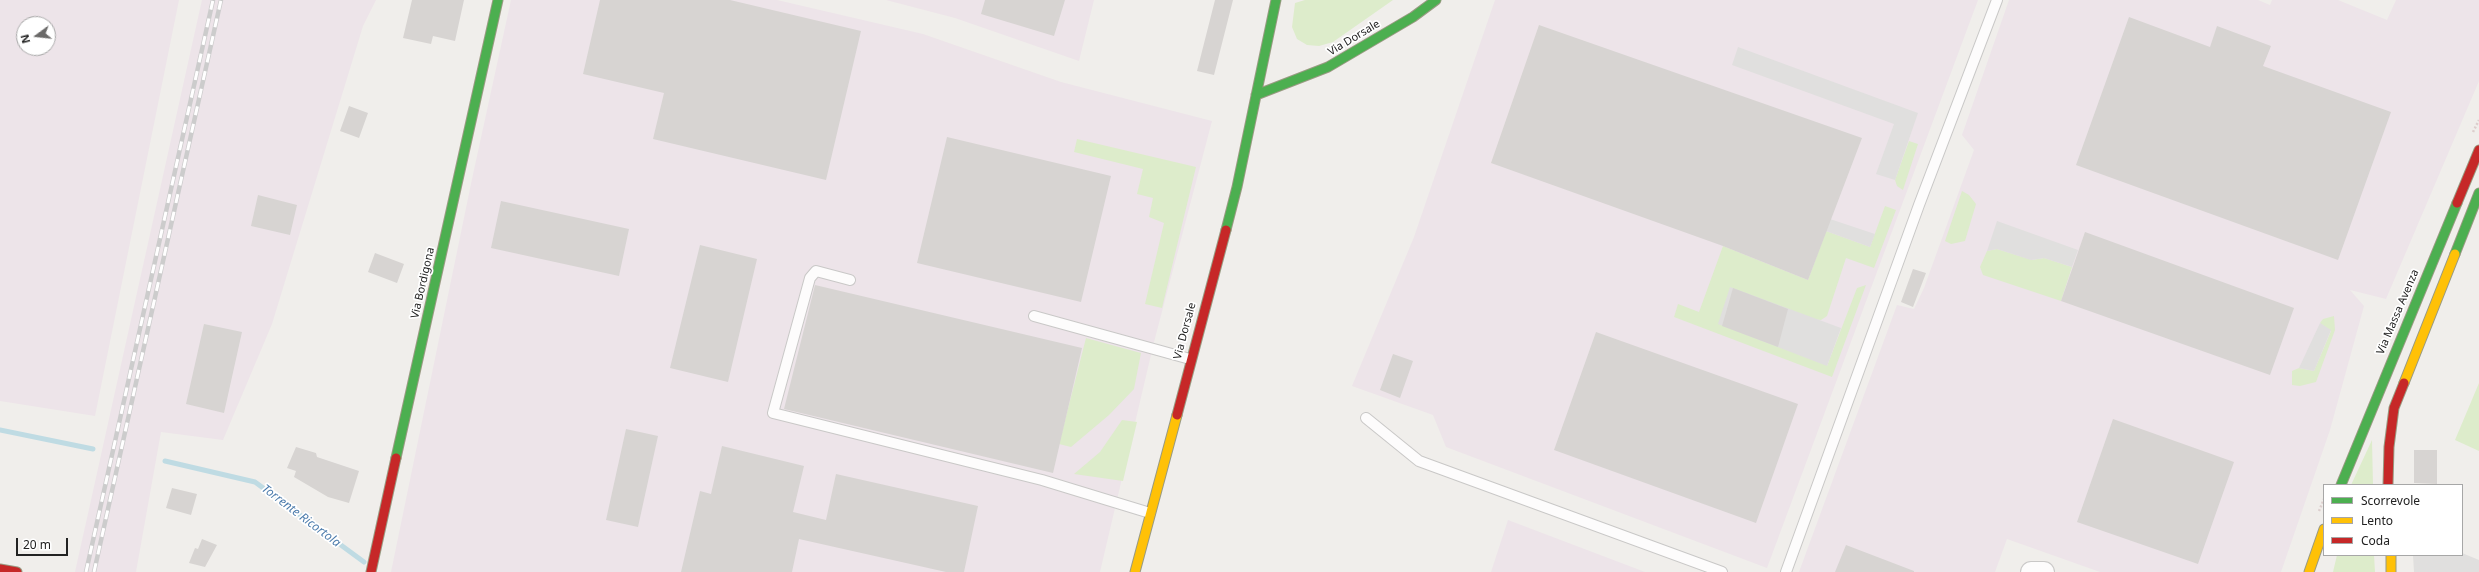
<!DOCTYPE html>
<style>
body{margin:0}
#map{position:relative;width:2479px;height:572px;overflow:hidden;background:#f0eeeb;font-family:"Noto Sans",sans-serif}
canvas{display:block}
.legend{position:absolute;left:2323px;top:484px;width:140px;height:72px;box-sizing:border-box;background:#fff;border:1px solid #a7a7a7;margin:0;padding:5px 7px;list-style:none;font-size:12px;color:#222}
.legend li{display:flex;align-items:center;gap:8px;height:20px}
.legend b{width:20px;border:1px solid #a7a7a7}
.north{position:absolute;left:16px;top:16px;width:40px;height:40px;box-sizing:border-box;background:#fff;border:1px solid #a7a7a7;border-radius:50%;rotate:255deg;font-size:11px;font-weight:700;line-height:16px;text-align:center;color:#222}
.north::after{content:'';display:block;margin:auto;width:14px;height:18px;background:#6a6968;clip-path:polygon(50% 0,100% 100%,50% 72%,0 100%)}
.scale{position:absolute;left:16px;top:538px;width:52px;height:18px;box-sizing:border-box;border:2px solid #222;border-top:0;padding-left:5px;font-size:12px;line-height:14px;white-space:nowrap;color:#222;-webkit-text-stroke:3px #fff;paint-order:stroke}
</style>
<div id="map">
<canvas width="2479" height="572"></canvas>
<ul class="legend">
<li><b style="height:5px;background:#4caf50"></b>Scorrevole</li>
<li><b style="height:5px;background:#ffc107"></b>Lento</li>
<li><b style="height:5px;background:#c62828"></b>Coda</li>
</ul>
<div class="north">N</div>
<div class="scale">20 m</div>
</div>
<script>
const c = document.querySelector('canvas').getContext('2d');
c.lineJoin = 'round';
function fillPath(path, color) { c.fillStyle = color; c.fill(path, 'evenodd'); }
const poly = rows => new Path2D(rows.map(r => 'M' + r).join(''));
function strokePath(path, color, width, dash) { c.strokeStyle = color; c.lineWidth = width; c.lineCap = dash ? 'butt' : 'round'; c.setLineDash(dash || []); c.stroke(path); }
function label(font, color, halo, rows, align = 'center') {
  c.font = font + ' "Noto Sans",sans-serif'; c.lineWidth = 3.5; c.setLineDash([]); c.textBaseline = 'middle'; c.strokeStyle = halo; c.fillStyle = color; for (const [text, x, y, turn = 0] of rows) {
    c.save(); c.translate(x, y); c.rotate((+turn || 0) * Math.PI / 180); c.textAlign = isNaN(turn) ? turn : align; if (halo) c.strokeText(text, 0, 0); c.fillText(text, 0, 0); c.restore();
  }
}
fillPath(poly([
 [0,0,179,0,95,416,0,401],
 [24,24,48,24,48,48,24,48],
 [202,0,376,0,363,26,272,324,223,440,161,432,136,572,75,572],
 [511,0,777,0,923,34,1061,82,1212,121,1154,342,1100,572,391,572,472,179],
 [886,0,1094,0,1079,61,955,18],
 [1495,0,1978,0,1767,568,1446,447,1433,415,1352,386,1414,237],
 [2009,0,2258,0,2270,5,2272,0,2338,0,2387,20,2396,0,2479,0,2479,81,2386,299,2350,290,2364,306,2330,430,2281,572,2100,572,2007,539,1995,572,1799,572,1897,305,1914,309,1924,288,1974,150,1962,135],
 [1508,520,1645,572,1491,572]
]), '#ede4e9');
fillPath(poly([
 [1305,0,1393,0,1333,42,1319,46,1307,45,1297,39,1292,27,1295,3],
 [1077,139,1196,167,1162,308,1145,304,1164,223,1149,217,1153,198,1137,194,1143,169,1074,152],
 [1909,141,1918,144,1903,190,1897,186,1895,180],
 [1962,191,1969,195,1976,204,1965,241,1951,244,1945,241],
 [1885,206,1896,210,1874,268,1846,258,1827,316,1821,320,1812,319,1827,366,1857,288,1866,285,1832,377,1674,317,1678,304,1699,312,1723,246,1808,280,1826,231,1870,247],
 [1997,249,2032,260,2044,258,2072,267,2061,301,1983,275,1980,267,1987,251],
 [2334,316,2335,330,2316,382,2300,386,2292,385,2292,371,2299,368,2314,371,2331,331,2320,323,2323,319],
 [1086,338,1141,353,1134,389,1109,415,1071,447,1059,444],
 [2479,383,2479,451,2455,440],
 [1122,420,1137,422,1123,481,1074,474,1100,452],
 [2372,440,2373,485,2351,485],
 [2337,555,2374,555,2375,572,2333,572]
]), '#ddeccb');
fillPath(poly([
 [1738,47,1918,113,1895,180,1876,174,1894,124,1732,65],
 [1830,219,1875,234,1870,247,1826,231],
 [1997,221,2078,250,2072,267,2044,258,2031,260,1997,249,1987,251],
 [1730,287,1841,328,1827,366,1718,324],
 [2320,323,2331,330,2314,371,2299,368],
 [2462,553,2479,560,2479,572,2414,572,2413,555,2462,555]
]), '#e0dfde');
strokePath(poly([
 [0,430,93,449],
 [165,461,255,482,364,562]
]), '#bfdbe3', 5);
fillPath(poly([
 [412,0,464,0,455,41,433,36,431,44,403,38],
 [600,0,730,0,861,31,826,180,653,139,664,93,583,74],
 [985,0,1065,0,1054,36,981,14],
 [1215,0,1233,0,1214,75,1197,71],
 [2129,17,2210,47,2217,26,2271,46,2263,66,2391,112,2338,260,2076,165],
 [1539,25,1862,138,1808,280,1723,246,1491,163],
 [349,106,368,113,359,138,340,131],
 [947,137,1111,176,1081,302,917,263],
 [258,195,297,205,290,235,251,226],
 [501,201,629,229,619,276,491,248],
 [2085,232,2294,308,2270,375,2061,301],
 [700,245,757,259,728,382,670,368],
 [375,253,404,264,397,283,368,272],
 [1913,269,1926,273,1913,307,1901,302],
 [815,285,1082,348,1053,473,784,409],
 [1733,288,1788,309,1778,347,1722,326],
 [204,324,242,332,224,413,186,404],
 [1596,332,1798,404,1756,523,1554,450],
 [1393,354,1413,361,1400,398,1380,390],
 [2113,419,2234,462,2198,564,2077,522],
 [626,429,658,436,638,527,606,520],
 [722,446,804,466,793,512,826,520,836,474,978,506,964,572,946,572,799,539,792,572,681,572,700,491,711,494],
 [296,447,316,453,317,457,359,471,349,503,328,497,294,477,296,471,287,468],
 [2414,450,2437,450,2437,484,2414,483],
 [172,488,197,494,191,515,166,508],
 [202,539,217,545,205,567,189,563,195,548,198,549],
 [1846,545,1914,571,1914,572,1835,572]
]), '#d7d4d2');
const lane = poly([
 [850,280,816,271,810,278,773,413,1042,480,1150,513],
 [1034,316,1190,359],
 [1366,418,1419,461,1722,572],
 [1786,572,1919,205,1997,0]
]);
const street = poly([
 [2031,572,2044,572]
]);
const fast = poly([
 [1256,95,1328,67,1413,17,1436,0],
 [1226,230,1237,187,1276,0],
 [2455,254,2479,193],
 [396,458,498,0],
 [2341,485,2457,203]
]);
const slow = poly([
 [2404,383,2455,254],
 [2391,555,2391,572],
 [1135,572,1177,415],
 [2309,572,2324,529]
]);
const jam = poly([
 [2457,203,2479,150],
 [1177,415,1226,230],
 [2388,485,2389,447,2394,408,2404,383],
 [0,569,17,572],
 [371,572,396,458]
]);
strokePath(lane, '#c9c8c7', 12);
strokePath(street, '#c9c8c7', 22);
strokePath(fast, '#999a82', 11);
strokePath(slow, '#999a82', 11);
strokePath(jam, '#999a82', 11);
strokePath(poly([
 [2473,132,2479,120],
 [2319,511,2324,499]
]), '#dccecd', 2.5, [2, 2]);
strokePath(lane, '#fdfcfc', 10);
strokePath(street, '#fdfcfc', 20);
strokePath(fast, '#4caf50', 9);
strokePath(slow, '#ffc107', 9);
strokePath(jam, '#c62828', 9);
const rail = poly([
 [86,572,213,0],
 [94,572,221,0]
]);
strokePath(rail, '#ccc', 4.5);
strokePath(rail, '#fff', 3, [9]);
label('11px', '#222', '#fff', [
 ["Via Dorsale",1354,38,-31],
 ["Via Bordigona",423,283,-77],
 ["Via Massa Avenza",2398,312,-67],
 ["Via Dorsale",1185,331,-75]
]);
label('italic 12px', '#4a7aab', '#fff', [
 ["Torrente Ricortola",301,516,37]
]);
</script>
